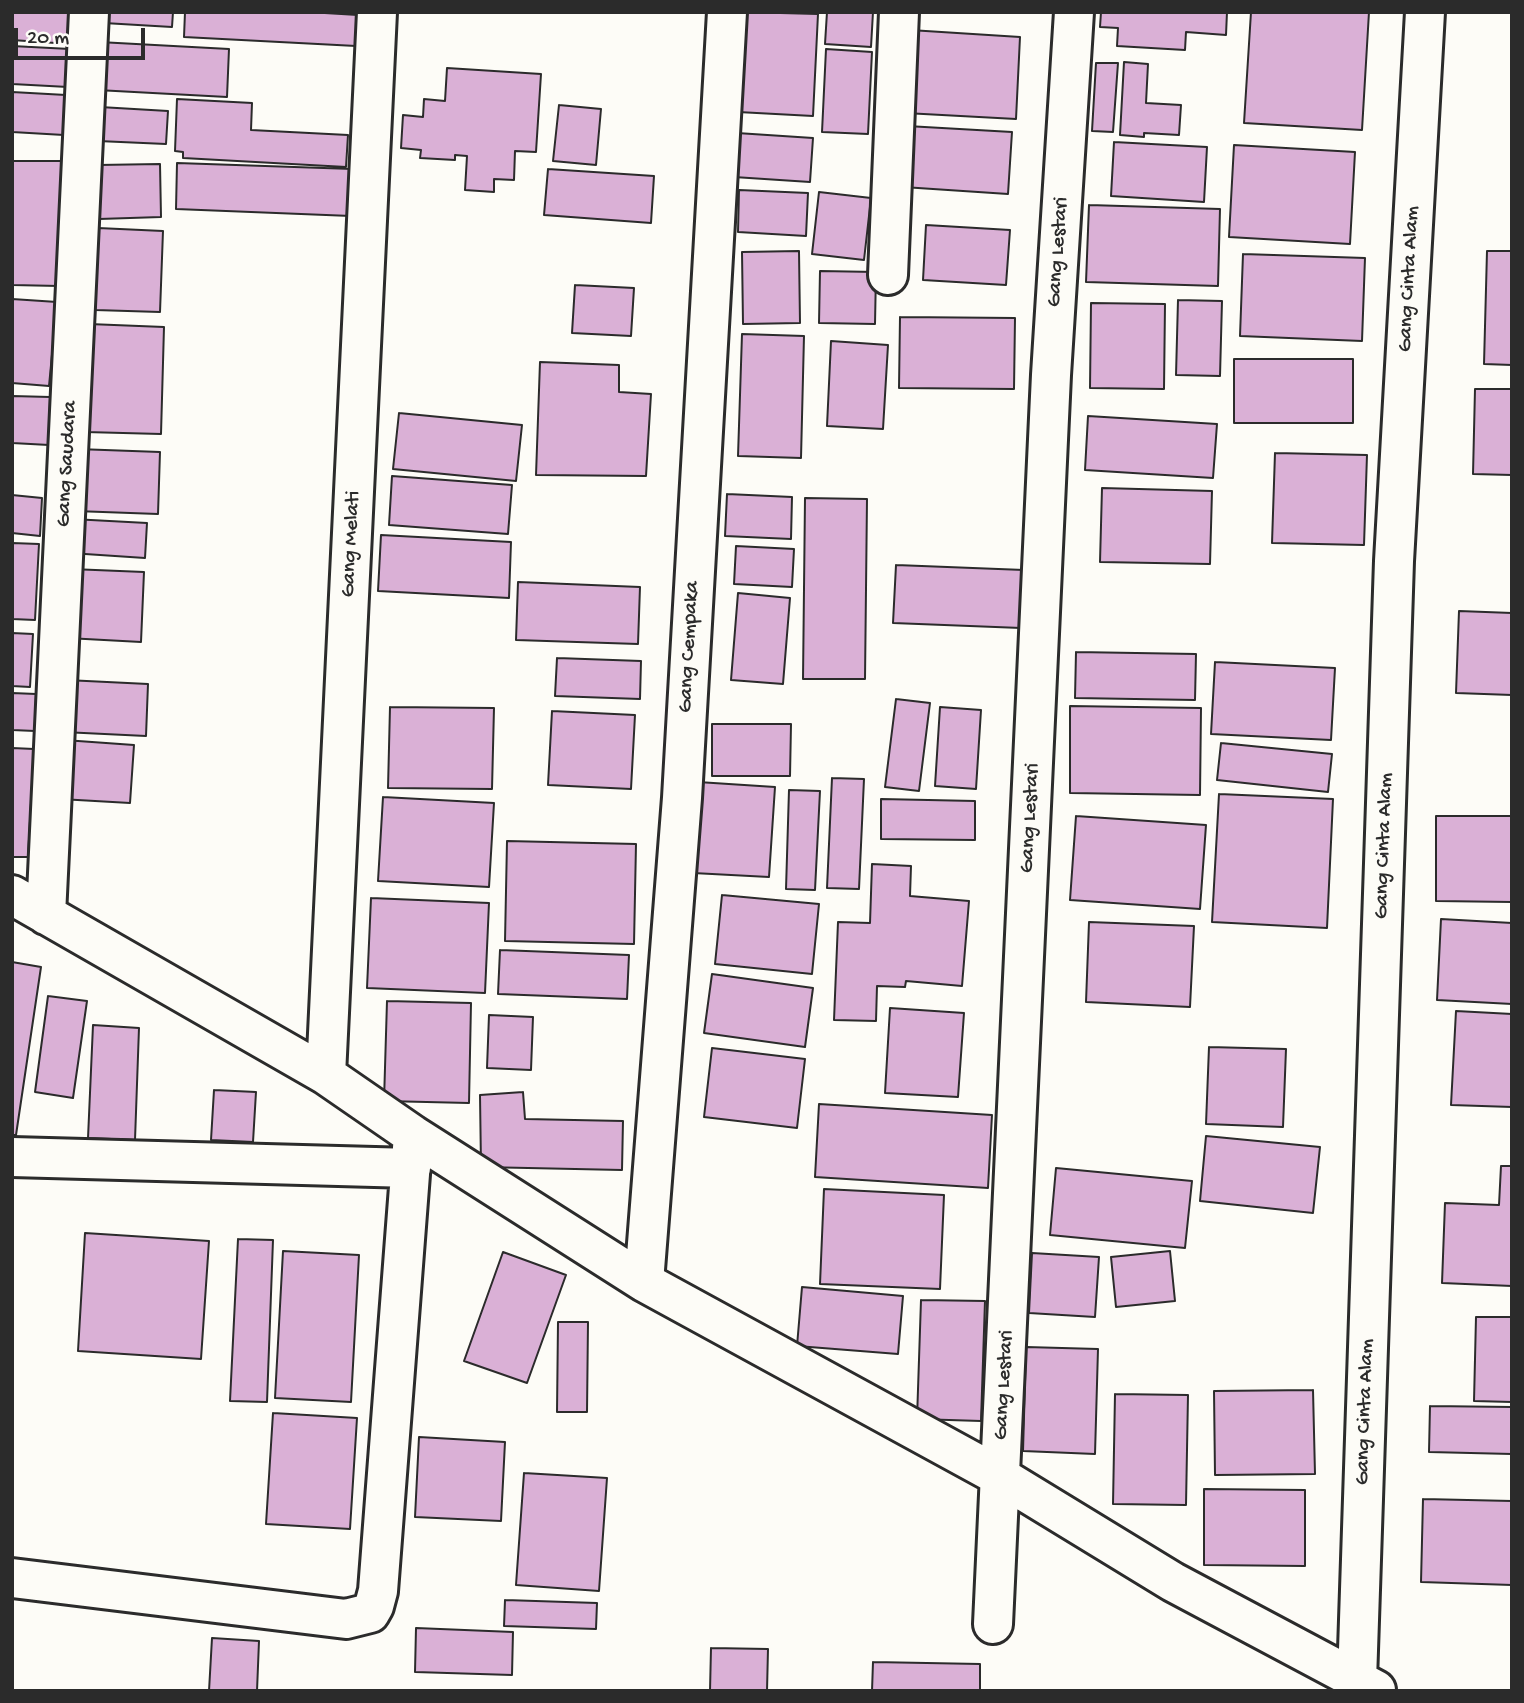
<!DOCTYPE html>
<style>
body{margin:0}
#map{position:relative;width:1524px;height:1703px;overflow:hidden;background:#fdfcf7;font-family:"Gochi Hand",sans-serif}
canvas{display:block}
.frame{position:absolute;inset:0;border:14px solid #2b2b2b;pointer-events:none}
.scale{position:absolute;left:14px;top:28px;width:131px;height:32px;box-sizing:border-box;border:4px solid #2b2b2b;border-top:0;padding-left:9px;font-size:21px;line-height:24px;white-space:nowrap;color:#2b2b2b;-webkit-text-stroke:5px #fdfcf7;paint-order:stroke}
</style>
<div id="map">
<canvas width="1524" height="1703"></canvas>
<div class="frame"></div>
<div class="scale">20 m</div>
</div>
<script>
const c = document.querySelector('canvas').getContext('2d');
c.lineJoin = 'round';
function fillPath(path, color) { c.fillStyle = color; c.fill(path, 'evenodd'); }
const poly = rows => new Path2D(rows.map(r => 'M' + r).join(''));
function strokePath(path, color, width, dash) { c.strokeStyle = color; c.lineWidth = width; c.lineCap = dash ? 'butt' : 'round'; c.setLineDash(dash || []); c.stroke(path); }
function label(font, color, halo, rows, align = 'center') {
  c.font = font + ' "Gochi Hand",sans-serif'; c.lineWidth = 7; c.setLineDash([]); c.textBaseline = 'middle'; c.strokeStyle = halo; c.fillStyle = color; for (const [text, x, y, turn = 0] of rows) {
    c.save(); c.translate(x, y); c.rotate((+turn || 0) * Math.PI / 180); c.textAlign = isNaN(turn) ? turn : align; if (halo) c.strokeText(text, 0, 0); c.fillText(text, 0, 0); c.restore();
  }
}
const building = poly([
 [12,12,72,12,70,44,12,40,12,12],
 [105,12,173,12,172,27,104,23,105,12],
 [185,12,308,12,358,15,356,46,184,37,185,12],
 [743,12,818,14,813,116,738,112,743,12],
 [827,12,873,12,871,47,825,44,827,12],
 [1101,12,1227,12,1226,35,1186,32,1185,50,1117,46,1118,28,1100,27,1101,12],
 [1251,12,1369,12,1362,130,1244,123,1251,12],
 [910,30,1020,37,1016,119,905,113,910,30],
 [99,42,229,49,227,97,97,90,99,42],
 [12,46,70,49,68,87,12,84,12,46],
 [826,49,872,52,868,134,822,132,826,49],
 [1124,62,1148,64,1146,103,1181,105,1179,135,1144,133,1144,137,1120,135,1124,62],
 [1096,63,1118,63,1113,132,1092,131,1096,63],
 [447,68,541,74,536,152,515,151,514,180,494,179,494,192,465,190,467,156,455,155,455,160,420,158,421,150,401,148,403,115,423,117,424,99,445,101,447,68],
 [12,92,66,95,64,135,12,132,12,92],
 [177,99,252,103,251,130,348,135,346,167,183,158,183,152,175,151,177,99],
 [559,105,601,109,596,165,553,161,559,105],
 [100,107,168,111,166,144,98,141,100,107],
 [907,126,1012,132,1008,194,903,187,907,126],
 [737,133,813,138,810,182,734,177,737,133],
 [1114,142,1207,147,1204,202,1111,196,1114,142],
 [1234,145,1355,152,1350,244,1229,237,1234,145],
 [12,161,62,161,59,286,12,285,12,161],
 [177,163,353,169,351,216,176,209,177,163],
 [160,164,161,217,99,219,98,165,160,164],
 [548,169,654,176,651,223,544,215,548,169],
 [739,190,808,193,806,236,738,232,739,190],
 [819,192,871,198,864,260,812,254,819,192],
 [1089,205,1220,209,1218,286,1086,282,1089,205],
 [926,225,1010,230,1006,285,923,280,926,225],
 [98,228,163,231,160,312,95,310,98,228],
 [799,251,800,323,743,324,742,252,799,251],
 [1487,251,1512,251,1512,365,1484,364,1487,251],
 [1243,254,1365,258,1362,341,1240,336,1243,254],
 [820,271,876,272,875,324,819,323,820,271],
 [575,285,634,288,631,336,572,333,575,285],
 [12,299,57,302,49,386,12,383,12,299],
 [1178,300,1222,301,1220,376,1176,375,1178,300],
 [1091,303,1165,304,1164,389,1090,388,1091,303],
 [900,317,1015,318,1014,389,899,388,900,317],
 [89,324,164,327,161,434,85,432,89,324],
 [742,334,804,336,801,458,738,456,742,334],
 [831,341,888,345,883,429,827,426,831,341],
 [1234,359,1353,359,1353,423,1234,423,1234,359],
 [540,362,619,365,619,392,651,394,646,476,536,475,540,362],
 [1475,389,1512,389,1512,475,1473,474,1475,389],
 [12,396,50,397,49,445,12,443,12,396],
 [399,413,522,425,516,481,393,469,399,413],
 [1088,416,1217,424,1213,478,1085,470,1088,416],
 [77,449,160,452,158,514,75,511,77,449],
 [1275,453,1367,455,1364,545,1272,543,1275,453],
 [392,476,512,485,508,534,389,525,392,476],
 [1102,488,1212,491,1210,564,1100,562,1102,488],
 [727,494,792,497,791,539,725,536,727,494],
 [12,495,42,498,40,536,12,533,12,495],
 [805,498,867,499,865,679,803,679,805,498],
 [72,519,147,523,145,558,70,553,72,519],
 [381,535,511,542,509,598,378,591,381,535],
 [12,543,39,544,35,620,12,619,12,543],
 [736,546,794,549,792,587,734,584,736,546],
 [896,565,1024,570,1021,628,893,623,896,565],
 [71,569,144,572,141,642,67,638,71,569],
 [518,582,640,587,638,644,516,640,518,582],
 [738,593,790,598,783,684,731,680,738,593],
 [1459,611,1512,613,1512,695,1456,693,1459,611],
 [12,633,33,634,30,687,12,686,12,633],
 [1076,652,1196,654,1195,700,1075,698,1076,652],
 [557,658,641,661,640,699,555,696,557,658],
 [1215,662,1335,668,1331,740,1211,734,1215,662],
 [66,680,148,684,146,736,63,732,66,680],
 [12,693,36,694,35,731,12,730,12,693],
 [896,699,930,703,919,791,885,787,896,699],
 [1070,706,1201,708,1200,795,1070,793,1070,706],
 [390,707,494,708,492,789,388,788,390,707],
 [940,707,981,710,976,789,935,786,940,707],
 [552,711,635,715,631,789,548,785,552,711],
 [712,724,791,724,790,776,712,776,712,724],
 [64,740,134,745,130,803,60,799,64,740],
 [1221,743,1332,754,1328,792,1217,780,1221,743],
 [12,748,34,749,28,857,12,857,12,748],
 [832,778,864,779,859,889,827,888,832,778],
 [698,782,775,787,769,877,693,873,698,782],
 [789,790,820,791,815,890,786,889,789,790],
 [1219,794,1333,799,1327,928,1212,922,1219,794],
 [383,797,494,803,489,887,378,881,383,797],
 [881,799,975,801,975,840,881,839,881,799],
 [1076,816,1206,825,1200,909,1070,900,1076,816],
 [1436,816,1512,816,1512,902,1436,901,1436,816],
 [507,841,636,844,634,944,505,941,507,841],
 [872,864,911,866,910,896,969,901,962,986,906,981,905,987,877,986,876,1021,834,1020,838,922,870,923,872,864],
 [722,895,819,904,812,974,715,964,722,895],
 [371,898,489,903,485,993,367,988,371,898],
 [1441,919,1512,923,1512,1004,1437,1000,1441,919],
 [1089,922,1194,926,1190,1007,1086,1002,1089,922],
 [500,950,629,955,627,999,498,994,500,950],
 [12,962,41,967,16,1135,12,1135,12,962],
 [712,974,813,988,805,1047,704,1033,712,974],
 [48,996,87,1001,73,1098,35,1092,48,996],
 [387,1001,471,1003,469,1103,384,1101,387,1001],
 [890,1008,964,1013,958,1097,885,1093,890,1008],
 [1456,1011,1512,1014,1512,1107,1451,1105,1456,1011],
 [489,1015,533,1017,531,1070,487,1068,489,1015],
 [93,1025,139,1028,135,1140,88,1138,93,1025],
 [1209,1047,1286,1049,1283,1127,1206,1124,1209,1047],
 [712,1048,805,1059,797,1128,704,1117,712,1048],
 [214,1090,256,1092,253,1142,211,1140,214,1090],
 [523,1092,525,1119,623,1121,622,1170,481,1167,480,1095,523,1092],
 [819,1104,992,1115,988,1188,815,1177,819,1104],
 [1206,1136,1320,1147,1313,1213,1200,1201,1206,1136],
 [1501,1166,1512,1166,1512,1286,1442,1283,1445,1203,1499,1205,1501,1166],
 [1056,1168,1192,1181,1185,1248,1050,1235,1056,1168],
 [824,1189,944,1195,940,1289,820,1284,824,1189],
 [85,1233,209,1241,201,1359,78,1351,85,1233],
 [238,1239,273,1240,267,1402,230,1401,238,1239],
 [283,1251,359,1255,351,1402,275,1398,283,1251],
 [1170,1251,1175,1301,1116,1307,1111,1257,1170,1251],
 [503,1252,566,1275,527,1383,464,1361,503,1252],
 [1032,1253,1099,1257,1095,1317,1029,1313,1032,1253],
 [802,1287,903,1296,898,1354,797,1346,802,1287],
 [921,1300,985,1301,981,1421,917,1419,921,1300],
 [1476,1317,1512,1317,1512,1402,1474,1401,1476,1317],
 [558,1322,588,1322,587,1412,557,1412,558,1322],
 [1026,1347,1098,1349,1095,1454,1023,1451,1026,1347],
 [1313,1390,1315,1474,1215,1475,1214,1391,1313,1390],
 [1115,1394,1188,1395,1186,1505,1113,1504,1115,1394],
 [1430,1406,1512,1407,1512,1454,1429,1452,1430,1406],
 [273,1413,357,1418,350,1529,266,1524,273,1413],
 [419,1437,505,1442,501,1521,415,1517,419,1437],
 [524,1473,607,1478,599,1591,516,1585,524,1473],
 [1204,1489,1305,1490,1305,1566,1204,1565,1204,1489],
 [1423,1499,1512,1501,1512,1585,1421,1582,1423,1499],
 [505,1600,597,1603,596,1629,504,1626,505,1600],
 [416,1628,513,1632,512,1675,415,1672,416,1628],
 [212,1638,259,1641,257,1691,209,1691,212,1638],
 [711,1648,768,1649,767,1691,710,1691,711,1648],
 [873,1662,980,1664,980,1691,872,1691,873,1662]
]);
fillPath(building, '#dab0d6');
strokePath(building, '#2b2b2b', 2);
const minor = poly([
 [888,275,899,12],
 [12,895,326,1075,413,1135,644,1282,1001,1477,1173,1582,1376,1690],
 [46,915,89,12],
 [326,1075,377,12],
 [12,1157,411,1168],
 [644,1282,682,798,727,12],
 [12,1578,346,1619,370,1613,374,1606,378,1591,413,1135],
 [993,1624,1051,375,1074,12],
 [1357,1680,1394,561,1425,12]
]);
strokePath(minor, '#2b2b2b', 44);
strokePath(minor, '#fdfcf7', 38);
label('21px', '#2b2b2b', '#fdfcf7', [
 ["Gang Lestari",1059,252,-86],
 ["Gang Cinta Alam",1410,279,-87],
 ["Gang Saudara",68,464,-87],
 ["Gang Melati",352,544,-87],
 ["Gang Cempaka",690,647,-87],
 ["Gang Lestari",1031,818,-87],
 ["Gang Cinta Alam",1385,846,-88],
 ["Gang Lestari",1005,1385,-87],
 ["Gang Cinta Alam",1366,1412,-88]
]);
</script>
